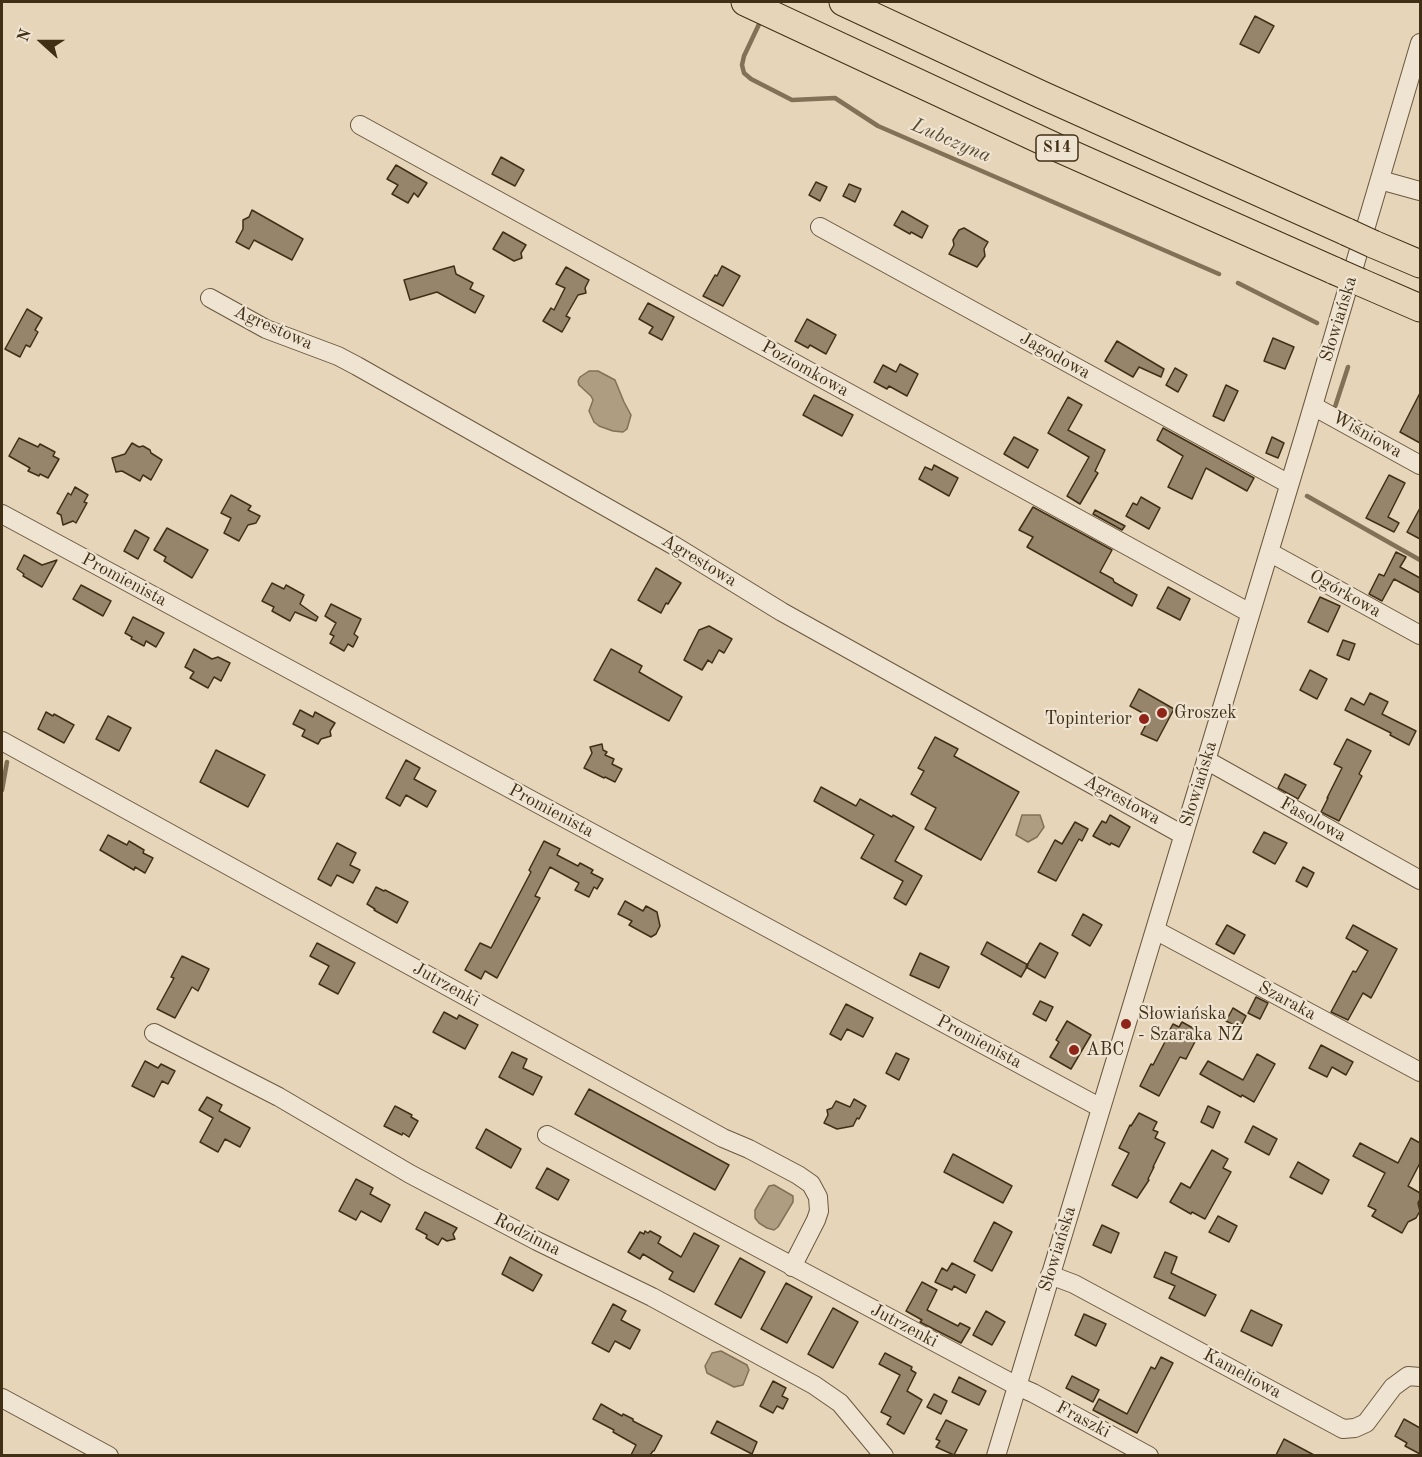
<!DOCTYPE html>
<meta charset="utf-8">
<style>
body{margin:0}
#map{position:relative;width:1422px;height:1457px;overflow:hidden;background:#e6d5b9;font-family:"Old Standard TT",serif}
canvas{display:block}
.frame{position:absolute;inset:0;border:3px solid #402f15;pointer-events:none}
.north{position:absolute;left:12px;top:12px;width:60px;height:60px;-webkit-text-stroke:4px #efe4d2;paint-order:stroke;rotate:291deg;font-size:16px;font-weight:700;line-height:24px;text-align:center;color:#402f15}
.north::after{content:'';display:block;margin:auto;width:21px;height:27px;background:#402f15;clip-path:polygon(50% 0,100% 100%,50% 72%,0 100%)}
</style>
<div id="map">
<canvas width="1422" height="1457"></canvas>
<div class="frame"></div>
<div class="north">N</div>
</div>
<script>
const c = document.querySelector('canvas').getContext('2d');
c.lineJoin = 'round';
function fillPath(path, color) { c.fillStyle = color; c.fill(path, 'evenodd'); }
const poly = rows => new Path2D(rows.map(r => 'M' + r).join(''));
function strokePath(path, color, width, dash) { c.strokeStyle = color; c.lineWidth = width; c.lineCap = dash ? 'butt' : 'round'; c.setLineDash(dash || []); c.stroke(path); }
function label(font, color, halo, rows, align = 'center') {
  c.font = font + ' "Old Standard TT",serif'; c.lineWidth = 4.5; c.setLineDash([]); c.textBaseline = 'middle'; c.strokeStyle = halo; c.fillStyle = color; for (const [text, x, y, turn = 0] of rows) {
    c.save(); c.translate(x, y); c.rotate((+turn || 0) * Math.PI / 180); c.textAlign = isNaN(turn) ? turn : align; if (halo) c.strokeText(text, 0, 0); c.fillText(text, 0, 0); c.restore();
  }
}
const water = poly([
 [589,371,598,371,615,380,624,402,631,415,627,429,623,432,613,431,599,426,594,422,589,411,593,400,591,396,579,385,578,381,580,377,589,371],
 [1022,815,1040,815,1044,827,1037,837,1028,842,1016,835,1022,815],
 [774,1185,793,1196,793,1202,778,1227,774,1230,767,1228,759,1223,755,1218,755,1210,769,1186,774,1185],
 [721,1351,747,1365,749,1370,743,1385,734,1387,707,1373,705,1366,712,1353,721,1351]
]);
fillPath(water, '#ae9d81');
strokePath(water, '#827156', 1.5);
strokePath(poly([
 [761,20,744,56,742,65,744,73,751,79,792,100,835,98,878,126,1219,274],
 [1238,283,1317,323],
 [1334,410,1348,367],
 [1307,496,1420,560],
 [2,790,7,762]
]), '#827156', 4.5);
const building = poly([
 [1255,16,1274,26,1259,53,1240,44,1255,16],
 [501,157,524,170,515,186,492,174,501,157],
 [396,165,427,183,418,197,414,193,408,203,392,194,398,185,387,179,396,165],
 [816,182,827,187,820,201,809,195,816,182],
 [849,184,861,189,855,202,843,196,849,184],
 [252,210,303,239,292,260,254,240,249,249,236,242,243,229,243,220,249,217,252,210],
 [902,211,928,226,922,238,911,232,910,234,894,225,902,211],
 [964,228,988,242,984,249,985,256,977,267,949,254,954,245,953,240,959,230,964,228],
 [503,232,526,245,521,253,522,258,514,261,493,249,503,232],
 [454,266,456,274,473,283,470,289,484,296,475,313,437,292,410,300,404,280,454,266],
 [722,266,740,276,723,306,703,296,715,275,717,276,722,266],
 [566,267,589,280,585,288,586,293,578,295,566,316,570,318,562,332,543,321,551,308,554,310,565,288,556,284,566,267],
 [648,303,674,317,662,340,649,333,653,327,639,319,648,303],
 [27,309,42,318,35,330,38,332,30,347,26,345,20,357,5,349,27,309],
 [807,319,836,335,826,354,810,345,808,348,795,341,807,319],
 [1273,338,1294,347,1285,369,1264,361,1273,338],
 [1117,341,1164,369,1161,377,1139,367,1133,377,1105,361,1117,341],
 [900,364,918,374,907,396,889,386,887,389,874,382,883,365,896,372,900,364],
 [1175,368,1187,375,1178,392,1166,385,1175,368],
 [1226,385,1238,391,1224,421,1213,416,1226,385],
 [1420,393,1420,443,1400,432,1420,393],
 [814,395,853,415,842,436,803,415,814,395],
 [1068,397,1082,405,1068,430,1105,450,1095,471,1098,473,1080,504,1067,496,1089,457,1048,433,1068,397],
 [1163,428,1254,478,1247,491,1206,468,1192,499,1168,487,1183,456,1157,440,1163,428],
 [1014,437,1038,450,1028,468,1004,454,1014,437],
 [1272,437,1284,443,1278,458,1266,453,1272,437],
 [19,438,38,447,40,444,55,452,53,456,59,459,48,478,40,474,39,476,28,471,30,468,9,456,19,438],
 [132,443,139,447,143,446,150,450,151,453,162,460,151,480,143,475,140,481,122,471,116,472,112,458,125,454,132,443],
 [934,465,958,478,949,496,919,479,925,467,932,470,934,465],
 [1389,475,1405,483,1388,517,1399,523,1394,532,1366,518,1389,475],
 [75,487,88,495,84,502,87,503,76,523,73,521,63,525,61,515,57,513,68,493,71,495,75,487],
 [231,495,251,506,248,510,260,516,256,523,248,525,239,541,224,533,231,518,221,513,231,495],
 [1141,497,1160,508,1149,529,1126,516,1133,503,1137,505,1141,497],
 [1033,507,1112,550,1100,572,1113,579,1114,582,1137,595,1132,606,1027,547,1033,537,1019,530,1033,507],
 [1420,508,1420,539,1407,532,1420,508],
 [1095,510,1125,526,1122,530,1093,514,1095,510],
 [167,528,208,550,192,578,164,561,166,557,154,550,167,528],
 [135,530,149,538,138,559,124,551,135,530],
 [1396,552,1406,557,1400,567,1420,578,1420,593,1394,579,1382,601,1369,594,1379,574,1384,576,1396,552],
 [24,555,42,565,57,560,42,587,23,576,24,574,17,569,24,555],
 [656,568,681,583,668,604,666,603,661,613,638,600,656,568],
 [272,583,284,589,286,585,304,595,300,604,318,617,316,621,295,612,290,621,272,611,274,607,262,601,272,583],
 [81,585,111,601,103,616,73,599,81,585],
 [1168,587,1190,599,1180,620,1157,608,1168,587],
 [1320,597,1340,606,1328,632,1308,622,1320,597],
 [331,604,361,619,354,634,358,637,353,647,348,644,344,651,330,643,334,636,330,634,336,623,325,616,331,604],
 [133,617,164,633,156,647,146,641,144,646,131,639,132,637,125,633,133,617],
 [709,626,732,639,724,653,719,650,712,663,708,660,702,670,684,660,699,630,709,626],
 [1343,640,1355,644,1349,660,1337,655,1343,640],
 [194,649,212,659,218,657,230,663,221,681,214,677,208,688,190,678,194,672,185,667,194,649],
 [611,649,642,666,639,672,682,697,669,721,594,680,611,649],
 [1310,670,1327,679,1317,699,1300,690,1310,670],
 [1139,689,1174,709,1157,741,1141,734,1150,717,1130,706,1139,689],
 [1370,693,1388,702,1382,714,1416,731,1409,745,1390,735,1391,733,1345,710,1351,698,1364,705,1370,693],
 [300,710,313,717,315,712,335,723,330,731,331,736,321,739,318,744,302,736,305,730,293,724,300,710],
 [46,712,53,716,54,714,74,725,64,743,38,729,46,712],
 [108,716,131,728,119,751,96,739,108,716],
 [935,737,958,749,954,756,1019,792,981,860,925,829,936,808,911,794,924,771,918,768,935,737],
 [1347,739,1371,751,1359,774,1362,776,1339,821,1321,812,1328,798,1327,798,1342,768,1334,764,1347,739],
 [602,744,603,750,607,752,605,755,614,759,612,764,622,769,615,782,605,777,604,778,584,768,592,753,590,747,602,744],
 [216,750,265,775,248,807,200,782,216,750],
 [406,760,420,768,414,779,436,791,427,807,406,795,400,806,386,798,406,760],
 [1285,774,1306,785,1298,799,1278,788,1285,774],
 [821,787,856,806,860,799,892,817,893,815,914,827,895,861,922,876,906,905,894,898,903,881,861,858,874,835,814,801,821,787],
 [1110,815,1130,827,1119,847,1111,843,1110,845,1093,836,1102,821,1106,823,1110,815],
 [1075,822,1088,829,1082,841,1079,839,1056,881,1038,872,1055,840,1062,844,1075,822],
 [1264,832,1287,843,1275,864,1253,852,1264,832],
 [108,835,127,845,129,841,144,850,143,853,153,858,145,873,135,867,134,870,100,850,108,835],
 [544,841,560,849,557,855,578,866,580,863,593,870,591,873,603,879,597,889,594,887,589,897,575,890,579,883,550,867,535,896,540,898,497,978,485,971,481,979,465,970,480,943,491,948,531,872,529,870,544,841],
 [337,843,356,853,350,865,360,870,353,883,337,875,331,886,318,879,337,843],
 [1303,867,1314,873,1307,887,1296,881,1303,867],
 [376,887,384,891,385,890,408,902,397,923,374,910,375,909,367,904,376,887],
 [625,901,643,911,646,906,657,912,660,926,656,934,651,937,629,925,632,921,618,914,625,901],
 [1083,914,1102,925,1090,946,1072,935,1083,914],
 [1227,925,1245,935,1234,954,1216,944,1227,925],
 [1353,925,1397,949,1371,998,1363,993,1348,1020,1331,1012,1353,971,1356,972,1368,951,1346,938,1353,925],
 [987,942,1028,965,1021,977,981,954,987,942],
 [317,943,355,963,338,994,319,984,329,966,310,956,317,943],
 [1040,943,1058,953,1045,978,1026,967,1040,943],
 [920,953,949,967,939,988,910,975,920,953],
 [182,956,209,969,198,991,192,987,175,1018,157,1009,174,978,171,977,182,956],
 [1256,997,1268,1003,1260,1019,1248,1013,1256,997],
 [1040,1001,1053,1007,1046,1021,1033,1014,1040,1001],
 [846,1004,873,1018,863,1037,847,1029,841,1040,830,1034,846,1004],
 [1233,1008,1246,1016,1240,1028,1226,1021,1233,1008],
 [444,1012,457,1019,459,1015,478,1025,465,1049,433,1032,444,1012],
 [1067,1021,1091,1035,1071,1069,1050,1057,1059,1042,1056,1040,1067,1021],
 [1182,1022,1200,1032,1186,1059,1180,1057,1159,1096,1140,1086,1151,1064,1153,1065,1168,1036,1167,1035,1173,1024,1179,1027,1182,1022],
 [1321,1045,1353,1062,1346,1075,1332,1067,1327,1077,1309,1068,1321,1045],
 [512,1052,527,1059,523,1068,542,1077,533,1095,499,1077,512,1052],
 [896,1053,909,1059,899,1080,886,1073,896,1053],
 [1257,1054,1275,1064,1254,1102,1242,1095,1241,1097,1200,1074,1208,1061,1243,1080,1257,1054],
 [145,1061,158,1068,161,1064,175,1071,168,1084,162,1081,154,1097,132,1086,145,1061],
 [589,1089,729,1165,715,1190,575,1114,589,1089],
 [207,1097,222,1105,219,1111,250,1128,240,1147,225,1139,218,1152,200,1142,213,1118,199,1110,207,1097],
 [854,1099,866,1106,859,1119,857,1118,853,1126,837,1129,824,1123,828,1115,827,1110,832,1108,836,1101,850,1107,854,1099],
 [395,1106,412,1115,411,1117,418,1121,409,1137,403,1133,402,1135,384,1126,395,1106],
 [1208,1106,1220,1112,1213,1128,1201,1122,1208,1106],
 [1139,1113,1157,1122,1153,1130,1158,1132,1155,1138,1165,1143,1153,1167,1154,1167,1148,1179,1149,1180,1137,1198,1112,1185,1129,1153,1119,1148,1130,1125,1131,1126,1139,1113],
 [1253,1126,1277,1139,1269,1155,1245,1142,1253,1126],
 [486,1129,521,1149,511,1168,476,1148,486,1129],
 [1411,1138,1420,1143,1420,1163,1408,1186,1420,1193,1420,1199,1418,1203,1420,1211,1416,1218,1408,1222,1402,1233,1372,1216,1376,1210,1368,1206,1385,1173,1353,1156,1360,1143,1398,1163,1411,1138],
 [1212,1150,1228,1159,1223,1168,1231,1172,1205,1219,1192,1212,1191,1214,1170,1202,1181,1183,1190,1188,1212,1150],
 [953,1154,1012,1186,1003,1203,944,1172,953,1154],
 [1298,1162,1329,1180,1322,1194,1290,1177,1298,1162],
 [547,1168,569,1180,558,1200,536,1188,547,1168],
 [356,1179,373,1188,370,1194,390,1205,381,1222,361,1211,356,1220,339,1211,356,1179],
 [425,1212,457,1228,453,1234,455,1239,447,1241,442,1238,438,1245,426,1238,427,1235,416,1229,425,1212],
 [1218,1216,1237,1226,1229,1242,1209,1232,1218,1216],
 [994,1222,1012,1232,992,1271,974,1261,994,1222],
 [1102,1225,1119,1233,1111,1253,1093,1245,1102,1225],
 [645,1231,648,1233,650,1231,661,1237,658,1243,681,1257,694,1233,719,1246,694,1292,669,1279,673,1272,643,1254,640,1259,628,1252,640,1232,644,1234,645,1231],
 [1165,1252,1177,1257,1171,1273,1216,1295,1205,1316,1169,1298,1175,1286,1154,1277,1165,1252],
 [510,1257,542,1275,533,1291,502,1274,510,1257],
 [740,1258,765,1272,741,1318,715,1304,740,1258],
 [952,1263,975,1275,966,1293,954,1286,952,1290,935,1282,942,1268,947,1271,952,1263],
 [922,1282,937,1290,927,1310,958,1326,960,1323,970,1328,961,1343,920,1322,922,1320,906,1311,922,1282],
 [786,1283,812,1297,787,1343,761,1329,786,1283],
 [613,1304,626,1311,621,1320,640,1330,630,1349,615,1341,609,1352,592,1343,613,1304],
 [833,1308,858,1322,833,1368,808,1354,833,1308],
 [1251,1310,1282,1325,1272,1346,1241,1331,1251,1310],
 [986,1311,1005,1322,992,1345,973,1335,986,1311],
 [1084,1314,1106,1324,1096,1346,1075,1335,1084,1314],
 [885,1353,912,1367,911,1370,916,1373,907,1391,922,1400,904,1434,887,1424,891,1417,881,1412,900,1375,879,1364,885,1353],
 [1161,1357,1173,1363,1137,1433,1093,1410,1099,1399,1127,1414,1151,1367,1155,1369,1161,1357],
 [1072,1376,1099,1390,1093,1402,1066,1388,1072,1376],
 [959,1377,986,1391,979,1405,952,1392,959,1377],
 [773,1381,786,1388,782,1396,788,1399,783,1409,777,1406,773,1413,760,1406,773,1381],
 [934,1394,947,1401,941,1414,927,1407,934,1394],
 [601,1404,622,1416,623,1414,633,1419,633,1421,662,1436,654,1451,653,1451,650,1455,631,1455,636,1445,613,1432,614,1430,593,1419,601,1404],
 [1404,1419,1420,1428,1420,1454,1405,1446,1407,1443,1395,1436,1404,1419],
 [946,1420,967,1430,954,1455,936,1447,940,1441,936,1439,946,1420],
 [717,1421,757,1442,752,1454,711,1433,717,1421],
 [1284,1439,1314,1455,1276,1455,1284,1439]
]);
fillPath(building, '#96856a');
strokePath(building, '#402f15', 1.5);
const minor = poly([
 [360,125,1250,613],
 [1380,180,1420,191],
 [820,227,1289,484],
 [210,298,266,329,338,356,357,366,673,545,782,612,1183,835],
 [1313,406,1420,465],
 [2,514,1101,1108],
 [1269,552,1420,635],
 [2,741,723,1138,749,1149,798,1175,811,1184,818,1197,819,1211,816,1220,792,1267],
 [1206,760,1420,880],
 [1155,930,1420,1072],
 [154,1033,279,1097,410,1174,537,1241,652,1297,814,1385,840,1403,884,1456],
 [547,1135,1017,1386,1033,1393,1149,1456],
 [1050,1275,1074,1284,1343,1429,1355,1428,1366,1423,1393,1387,1408,1376,1420,1377],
 [2,1398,109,1456],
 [996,1456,1305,433,1420,43]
]);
const highway = poly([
 [745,2,1060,149,1335,271],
 [843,2,1042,95,1347,232],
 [1373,244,1420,264],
 [1360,282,1420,308]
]);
strokePath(minor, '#6a583e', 20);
strokePath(highway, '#402f15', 29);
strokePath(minor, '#efe4d2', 18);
strokePath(highway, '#e6d5b9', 27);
const highwayBridge = poly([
 [1347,232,1373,244],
 [1335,271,1360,282]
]);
strokePath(highwayBridge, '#402f15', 29, []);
strokePath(highwayBridge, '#e6d5b9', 27);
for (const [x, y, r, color] of [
 [1162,713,6,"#8f2418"],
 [1144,719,6,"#8f2418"],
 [1126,1024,6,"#8f2418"],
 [1074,1050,6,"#8f2418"]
]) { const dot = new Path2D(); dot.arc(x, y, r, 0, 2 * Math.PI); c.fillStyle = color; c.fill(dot); strokePath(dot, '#efe4d2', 2); }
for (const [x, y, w] of [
 [1057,148,42]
]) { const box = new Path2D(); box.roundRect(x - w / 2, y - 13, w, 26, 4.5); c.fillStyle = '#efe4d2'; c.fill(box); strokePath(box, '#402f15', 1.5); }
label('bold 16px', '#402f15', null, [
 ["S14",1057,148]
]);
label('18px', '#402f15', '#efe4d2', [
 ["Słowiańska",1339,319,-73],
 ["Agrestowa",273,328,24],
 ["Jagodowa",1055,356,29],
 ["Poziomkowa",805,369,29],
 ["Wiśniowa",1367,435,29],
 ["Agrestowa",699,561,31],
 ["Promienista",124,580,28],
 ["Ogórkowa",1345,594,29],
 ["Słowiańska",1199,784,-73],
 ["Agrestowa",1122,800,29],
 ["Promienista",551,811,28],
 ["Fasolowa",1313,820,29],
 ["Jutrzenki",446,985,29],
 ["Szaraka",1287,1001,28],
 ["Promienista",979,1042,28],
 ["Rodzinna",527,1235,27],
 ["Słowiańska",1058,1249,-73],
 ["Jutrzenki",904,1326,28],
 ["Kameliowa",1242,1374,28],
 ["Fraszki",1083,1420,28]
]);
label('18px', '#402f15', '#efe4d2', [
 ["Groszek",1174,713],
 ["Topinterior",1132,719,"right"],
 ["Słowiańska",1138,1014],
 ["- Szaraka NŻ",1138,1035],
 ["ABC",1086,1050]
], 'left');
label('italic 20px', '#5c4a30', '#efe4d2', [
 ["Lubczyna",951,141,23]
]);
</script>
